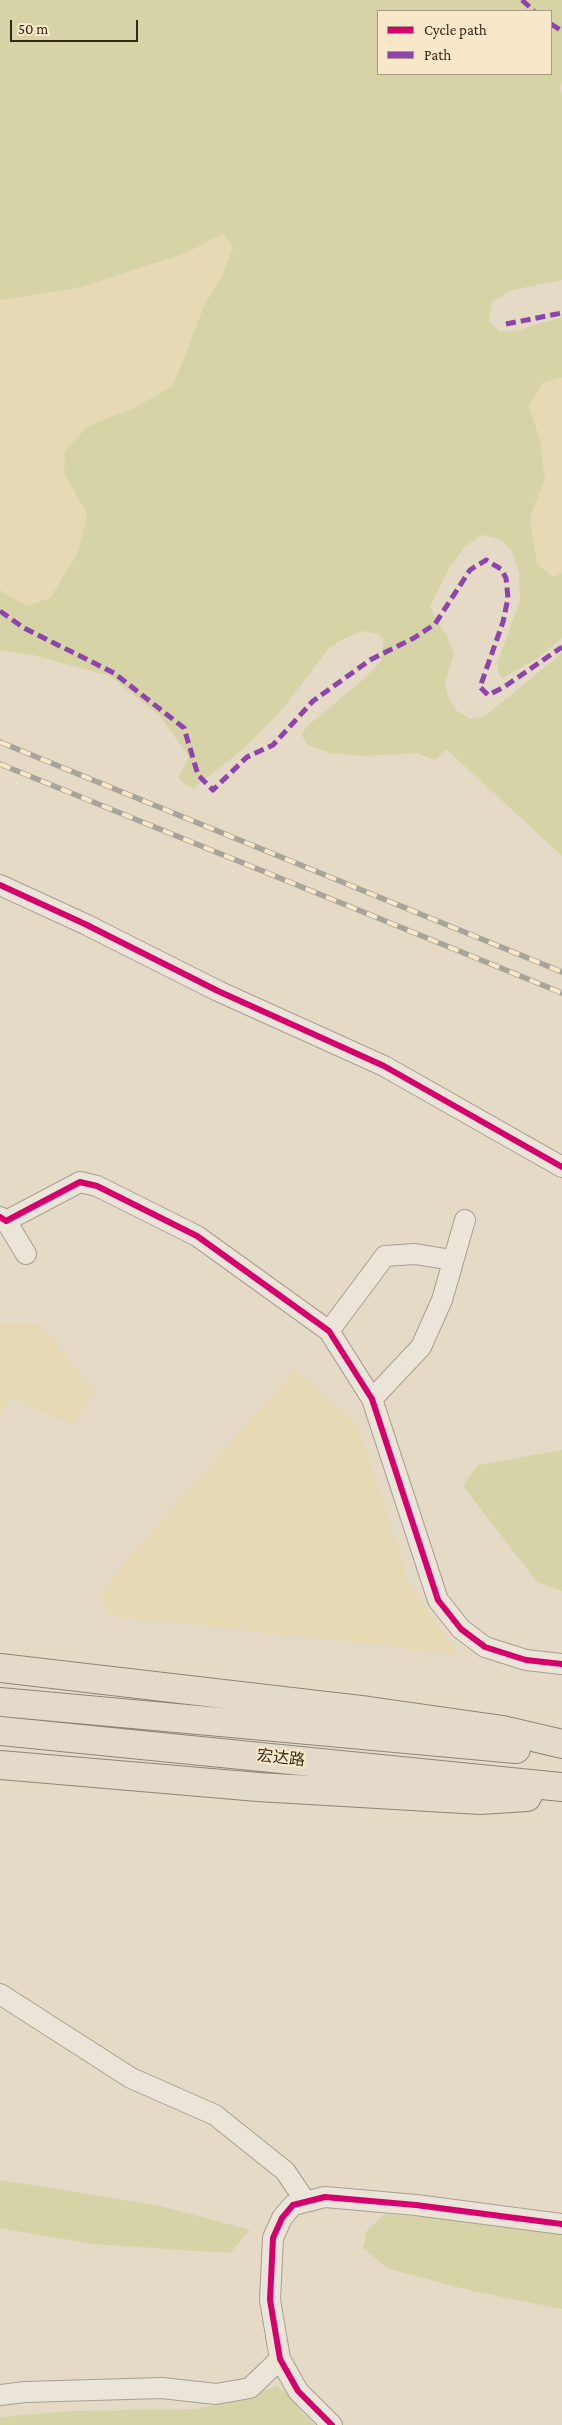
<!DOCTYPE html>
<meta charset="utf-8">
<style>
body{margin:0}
#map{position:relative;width:562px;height:2425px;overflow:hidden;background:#e4dac6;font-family:"Crimson Pro",serif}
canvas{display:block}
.legend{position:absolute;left:377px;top:10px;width:175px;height:65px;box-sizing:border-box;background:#f8e8c9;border:1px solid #aa9a83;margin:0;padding:6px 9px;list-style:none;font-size:15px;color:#362619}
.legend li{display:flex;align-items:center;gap:10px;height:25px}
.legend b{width:25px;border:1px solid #aa9a83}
.scale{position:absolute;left:10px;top:20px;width:128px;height:22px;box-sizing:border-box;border:2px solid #362619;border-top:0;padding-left:6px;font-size:15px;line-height:18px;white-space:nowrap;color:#362619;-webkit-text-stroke:4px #f8e8c9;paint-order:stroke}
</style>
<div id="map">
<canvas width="562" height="2425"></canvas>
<ul class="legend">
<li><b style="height:6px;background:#d6006c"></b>Cycle path</li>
<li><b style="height:6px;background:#8e44ad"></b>Path</li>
</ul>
<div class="scale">50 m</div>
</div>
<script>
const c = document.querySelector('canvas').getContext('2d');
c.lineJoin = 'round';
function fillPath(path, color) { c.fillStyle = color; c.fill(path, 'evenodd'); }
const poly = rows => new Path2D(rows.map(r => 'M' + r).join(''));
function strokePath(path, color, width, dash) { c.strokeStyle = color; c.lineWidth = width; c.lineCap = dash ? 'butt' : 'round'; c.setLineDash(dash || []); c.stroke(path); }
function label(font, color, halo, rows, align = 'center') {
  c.font = font + ' "Crimson Pro","Noto Sans SC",serif'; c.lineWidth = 4.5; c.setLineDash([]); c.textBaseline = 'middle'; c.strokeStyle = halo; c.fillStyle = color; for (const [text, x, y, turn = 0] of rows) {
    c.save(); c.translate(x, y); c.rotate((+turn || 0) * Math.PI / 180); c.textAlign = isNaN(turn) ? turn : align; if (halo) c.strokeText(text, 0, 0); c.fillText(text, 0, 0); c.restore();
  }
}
fillPath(poly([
 [224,234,233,247,223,274,204,306,173,386,136,407,88,426,64,474,87,514,78,552,50,597,26,606,0,590,0,300,78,288,186,253],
 [562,377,562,573,553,577,537,564,530,517,545,480,529,405,544,381],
 [0,1324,40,1324,95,1392,72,1424,10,1398,0,1416],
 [295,1370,358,1426,409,1584,458,1654,113,1616,100,1599,112,1577]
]), '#e6d9b4');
fillPath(poly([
 [0,0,562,0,562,82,560,88,562,96,562,280,512,290,492,302,489,322,500,332,519,330,562,317,562,377,544,382,529,406,540,440,545,480,530,517,537,564,553,577,562,573,562,638,538,658,503,678,499,674,497,664,520,600,519,573,512,551,500,539,482,535,466,546,450,566,430,607,441,628,447,635,454,654,445,682,448,697,457,711,471,719,485,716,562,653,562,856,446,749,435,760,416,753,365,756,330,753,308,745,302,736,306,727,365,678,381,661,384,639,379,634,362,631,341,640,328,649,281,711,243,749,193,789,178,778,189,757,160,716,110,676,33,655,0,650,0,590,26,606,50,598,78,552,87,514,64,473,65,451,88,426,136,407,173,386,204,306,223,274,233,247,223,234,186,253,78,288,0,300],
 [378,11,551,11,551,74,378,74],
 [562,1450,562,1591,537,1582,463,1486,478,1465],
 [0,2180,157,2205,250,2230,230,2253,93,2244,0,2228],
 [385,2214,551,2226,562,2229,562,2309,468,2290,387,2268,363,2248,367,2230],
 [276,2386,293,2396,300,2410,315,2425,0,2425,0,2417,72,2411,195,2409,241,2400]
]), '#d6d4a7');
const street = poly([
 [0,885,85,924,218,991,384,1066,562,1167],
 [0,1217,6,1221,80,1182,97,1186,197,1236,329,1331,372,1399,438,1600,461,1629,485,1647,526,1660,562,1664],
 [6,1221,26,1254],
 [329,1331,385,1256,415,1254,452,1260],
 [372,1399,421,1347,442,1300,465,1220],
 [0,1994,131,2078,215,2115,285,2171,306,2202],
 [0,2395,25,2392,162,2388,216,2394,250,2388,280,2359],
 [332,2425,298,2391,280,2359,270,2300,273,2238,282,2218,293,2205,325,2197,416,2205,562,2224]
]);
const primary = poly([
 [0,1668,369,1711,503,1730,562,1744],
 [0,1702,516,1749],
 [0,1731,562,1787],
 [0,1765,258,1787,480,1800,527,1797]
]);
strokePath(street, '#a89e90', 22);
strokePath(primary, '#8d8477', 30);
strokePath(street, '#ebe4d9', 20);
strokePath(primary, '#e3dac9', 28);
const rail = poly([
 [0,742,562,972],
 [0,764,562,993]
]);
strokePath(rail, '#a9a49a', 5.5);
strokePath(rail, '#f8e8c9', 4, [11]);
strokePath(poly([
 [522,0,534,11],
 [551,24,562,31],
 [506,324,562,313],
 [0,611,24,628,114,673,184,728,198,775,213,790,247,757,273,745,313,701,370,660,414,638,435,624,470,570,486,560,501,569,506,578,508,598,503,622,480,687,488,695,504,687,562,647]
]), '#8e44ad', 5, [10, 5]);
strokePath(poly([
 [0,885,85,924,218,991,384,1066,562,1167],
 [0,1217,6,1221,80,1182,97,1186,197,1236,329,1331,372,1399,438,1600,461,1629,485,1647,526,1660,562,1664],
 [332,2425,298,2391,280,2359,270,2300,273,2238,282,2218,293,2205,325,2197,416,2205,562,2224]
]), '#d6006c', 6);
label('16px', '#362619', '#f8e8c9', [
 ["宏达路",281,1758,6]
]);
</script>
